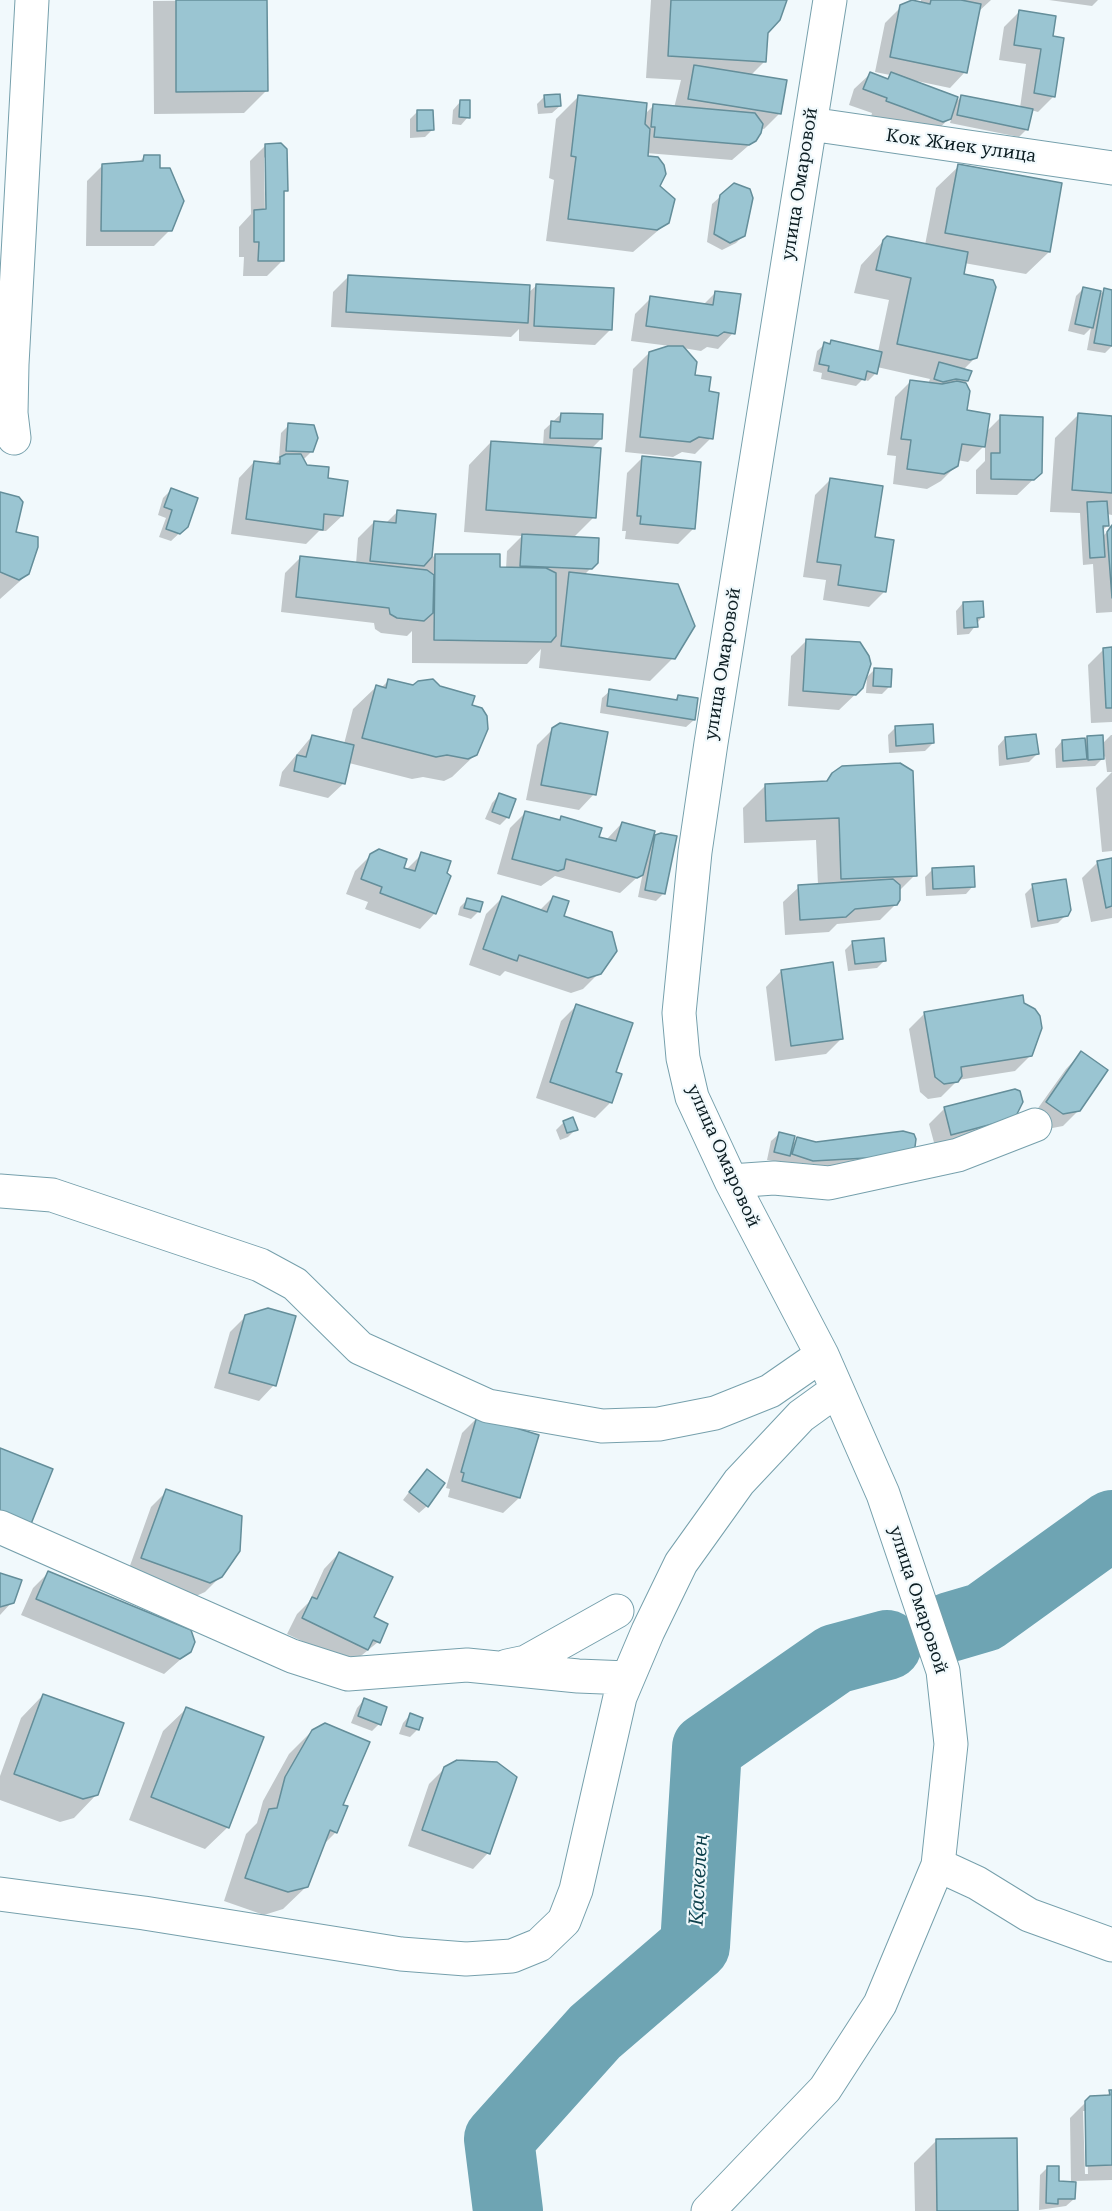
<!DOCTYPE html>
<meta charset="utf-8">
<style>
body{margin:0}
canvas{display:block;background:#f1f9fc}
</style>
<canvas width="1112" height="2211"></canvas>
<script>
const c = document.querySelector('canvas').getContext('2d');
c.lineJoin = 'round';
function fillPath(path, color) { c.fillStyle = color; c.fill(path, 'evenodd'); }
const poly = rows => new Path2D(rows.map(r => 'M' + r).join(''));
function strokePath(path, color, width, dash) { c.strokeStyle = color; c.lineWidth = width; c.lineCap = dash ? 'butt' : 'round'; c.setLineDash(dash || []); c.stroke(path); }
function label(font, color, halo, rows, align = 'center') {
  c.font = font + ' "Roboto Serif",serif'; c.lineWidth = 4.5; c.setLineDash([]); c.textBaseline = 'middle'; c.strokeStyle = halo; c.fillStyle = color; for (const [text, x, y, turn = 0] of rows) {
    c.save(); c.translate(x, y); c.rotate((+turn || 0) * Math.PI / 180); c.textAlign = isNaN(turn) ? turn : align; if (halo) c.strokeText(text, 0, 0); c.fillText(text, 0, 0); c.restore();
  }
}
fillPath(poly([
 [266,0,266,91,244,113,154,114,153,1],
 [651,0,786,0,766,32,765,61,750,76,780,113,764,129,760,128,755,140,732,160,646,153,668,222,633,252,546,241,554,180,549,178,556,119,579,96,644,115,653,106,674,108,681,80,646,78],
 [921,0,991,0,978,12,965,72,950,88,912,80,954,104,962,96,1020,108,1026,64,999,60,1004,27,1020,11,1051,37,1054,96,1038,112,1031,110,1027,129,1019,137,950,123,952,116,933,134,871,117,872,113,849,105,854,89,870,74,886,80,890,75,875,72,885,23,901,7,921,4],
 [1049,0,1098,0,1092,6],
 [545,96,560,106,552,113,538,114,537,104],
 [460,102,468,117,461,125,452,124,453,110],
 [417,112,432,130,425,137,410,138,410,119],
 [266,145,285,150,283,260,267,276,243,276,244,257,239,257,239,227,251,214,250,161],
 [264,157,267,160,268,217,265,217],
 [144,157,158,169,170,230,154,246,86,246,87,181,103,165,138,163],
 [959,166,1049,252,1026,274,964,263,962,275,976,357,963,370,967,381,963,384,965,412,986,432,1001,417,1041,472,1017,495,976,494,976,470,985,461,985,445,968,462,957,460,957,465,941,481,927,489,893,484,896,456,887,455,895,397,911,381,928,384,930,379,877,367,876,373,868,381,863,379,856,386,821,379,822,373,813,371,817,351,825,344,829,345,832,342,878,352,889,300,854,293,861,265,887,237,925,245,936,188],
 [721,196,744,235,736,243,722,250,707,242,712,204],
 [349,276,528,293,537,285,610,330,595,345,519,341,519,329,511,337,331,327,333,292],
 [1084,288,1102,293,1104,290,1112,292,1112,346,1105,353,1087,350,1091,328,1084,335,1068,331,1076,296],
 [715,293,733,333,718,349,707,347,701,351,683,348,693,376,707,392,711,438,695,454,682,452,673,457,625,452,633,369,649,353,670,346,631,341,635,314,651,298,703,305],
 [561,414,601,439,591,449,594,517,573,538,596,563,584,575,673,658,650,681,539,668,541,649,527,664,412,663,412,631,407,636,381,633,375,629,374,623,281,612,285,573,301,557,356,564,358,538,374,522,386,523,397,512,434,515,430,560,435,555,506,569,507,551,522,536,464,532,469,465,491,442,543,446,544,430],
 [1078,415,1112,417,1112,515,1107,514,1108,525,1101,532,1102,537,1112,527,1112,612,1096,613,1093,564,1083,565,1080,513,1050,512,1055,438],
 [289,425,311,452,303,460,306,466,326,480,342,516,326,531,319,531,306,544,231,534,239,478,254,462,274,465,281,458,279,458,281,433],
 [643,457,693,529,678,544,625,539,626,531,622,531,627,473],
 [831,479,874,539,885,591,869,607,823,600,826,580,803,577,815,495],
 [171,490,186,527,171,541,159,537,166,518,158,515,163,498],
 [0,493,28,574,0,599],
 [963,603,982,617,969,634,957,635,956,611],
 [807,640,862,688,839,710,788,706,791,656],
 [1104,649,1112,649,1112,722,1091,723,1088,665],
 [874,670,890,686,882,694,866,693,867,677],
 [389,680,414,687,439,687,470,706,476,754,452,777,444,781,423,777,412,779,349,763,344,783,328,798,279,786,282,772,312,736,344,744,353,709,376,687,381,688],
 [610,691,674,701,678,696,694,720,686,727,600,713,602,698],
 [895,728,933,743,925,751,889,753,888,735],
 [553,729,594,794,579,810,526,800,537,745],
 [1111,735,1112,735,1112,851,1102,852,1096,788,1112,772,1107,772,1105,756,1095,766,1056,768,1055,749,1062,741,1084,741,1087,737,1102,744],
 [1005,738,1037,754,1029,762,999,766,998,746],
 [833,774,915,875,898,892,896,904,880,920,837,924,829,932,785,935,783,902,799,887,818,885,816,840,744,843,743,808,766,785,824,783],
 [499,795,508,817,500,825,485,819,492,803],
 [526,812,558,821,562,818,597,838,607,839,622,823,650,842,656,837,664,893,656,901,638,897,643,872,620,893,555,876,541,886,497,874,510,828],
 [422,854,435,913,420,929,365,909,368,902,346,894,355,871,371,855,406,870],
 [1112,859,1112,918,1091,922,1082,878,1098,862],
 [932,870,973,886,966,894,926,896,925,877],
 [1033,886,1066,915,1058,923,1031,928,1025,894],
 [553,897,562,917,599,973,583,989,571,993,505,971,500,976,469,965,486,914,502,898,539,911],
 [468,899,479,911,471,919,458,915,460,907],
 [853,942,884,961,877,968,848,971,845,950],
 [781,971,841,1039,826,1054,775,1061,766,987],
 [576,1006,614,1073,611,1102,595,1118,536,1098,561,1021],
 [925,1013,1031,1055,1015,1071,958,1080,941,1097,928,1099,920,1092,909,1029],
 [1081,1053,1079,1110,1063,1126,1047,1129,1031,1118,1066,1069],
 [945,1108,1014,1117,936,1150,929,1124],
 [564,1122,576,1129,568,1137,560,1140,556,1130],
 [903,1132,885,1171,777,1169,779,1162,767,1160,771,1141,779,1134,791,1145,798,1138,816,1144],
 [246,1316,274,1385,259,1401,214,1388,230,1332],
 [478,1417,519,1498,503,1513,448,1497,450,1489,446,1488,462,1433],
 [419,1479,427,1506,419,1513,403,1500],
 [167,1491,221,1576,205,1592,194,1597,127,1574,151,1507],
 [339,1553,372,1618,378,1642,351,1664,287,1634,297,1614,309,1602,324,1569],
 [48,1573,190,1651,164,1674,21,1615,33,1588],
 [0,1574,12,1602,0,1615],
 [43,1695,97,1794,74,1818,60,1822,0,1800,0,1776,21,1718],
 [364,1700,379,1724,372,1731,351,1723,357,1708],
 [186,1709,228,1827,205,1849,129,1820,163,1731],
 [410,1715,418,1729,410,1737,399,1734,403,1723],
 [312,1731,341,1806,346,1807,335,1833,322,1846,307,1886,283,1909,264,1915,224,1901,246,1834,257,1823,263,1801,289,1754],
 [445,1768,488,1853,473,1869,408,1846,429,1784],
 [1112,2091,1112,2180,1074,2181,1074,2199,1066,2206,1039,2210,1040,2175,1047,2168,1058,2183,1071,2183,1070,2118,1086,2102,1104,2097],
 [1083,2111,1086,2111,1088,2174,1085,2174],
 [937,2140,1016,2211,915,2211,914,2163]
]), '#0003');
strokePath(poly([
 [950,1627,984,1617,1112,1525],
 [508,2211,499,2139,595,2032,695,1946,707,1748,835,1659,887,1645]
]), '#6ea4b3', 70);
const building = poly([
 [176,0,267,0,268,91,176,92,176,0],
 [671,0,787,0,780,20,768,33,766,62,668,56,671,0],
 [912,0,930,4,931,0,961,0,981,4,967,73,890,57,900,5,912,0],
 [1019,10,1056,16,1053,36,1064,38,1055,97,1034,93,1041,49,1014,45,1019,10],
 [694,65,787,80,781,114,688,99,694,65],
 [870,72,888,79,891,72,958,97,951,119,943,122,886,101,887,98,863,89,870,72],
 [560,94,561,106,545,107,544,95,560,94],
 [578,95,647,103,645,124,650,129,648,156,658,157,664,165,666,174,660,186,675,199,669,223,657,230,568,219,576,157,571,156,578,95],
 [961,95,1033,109,1028,130,957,115,961,95],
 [460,100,470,100,470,118,459,117,460,100],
 [653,104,755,113,763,124,761,133,756,141,749,145,654,137,655,127,651,127,653,104],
 [417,110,433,110,434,130,417,131,417,110],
 [281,143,287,149,288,191,284,191,284,261,258,261,259,242,254,242,254,210,266,209,265,144,281,143],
 [144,155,160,155,160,168,170,168,184,201,172,231,101,231,102,164,143,161,144,155],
 [958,164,1062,183,1050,252,945,233,958,164],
 [734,183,750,189,753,198,745,236,730,243,714,234,720,195,734,183],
 [887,236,968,252,964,274,993,280,996,287,977,358,970,360,897,344,911,278,876,270,883,240,887,236],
 [348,275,530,285,528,323,346,312,348,275],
 [536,284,614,288,612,330,534,326,536,284],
 [1083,287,1101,291,1093,328,1075,324,1083,287],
 [1104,288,1112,290,1112,346,1094,343,1104,288],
 [715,291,741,294,735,334,724,332,718,336,646,326,650,296,713,305,715,291],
 [831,340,882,352,877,374,867,371,865,380,828,371,829,366,819,364,824,342,830,344,831,340],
 [668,346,683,346,697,362,695,375,711,377,709,391,719,393,713,439,699,437,690,442,640,437,649,352,668,346],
 [939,362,972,371,968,381,956,379,943,382,934,379,939,362],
 [910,380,942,384,957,381,966,383,970,391,967,410,990,414,985,447,962,444,958,466,944,474,907,469,911,440,901,439,910,380],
 [561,413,603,414,602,439,550,438,551,421,560,422,561,413],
 [1078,413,1112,416,1112,493,1072,490,1078,413],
 [1000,415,1043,417,1042,473,1034,480,991,479,991,453,1000,453,1000,415],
 [288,423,314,425,318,438,313,452,286,451,288,423],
 [491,441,601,448,596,518,486,510,491,441],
 [286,454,301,454,307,465,329,467,328,478,348,481,343,516,324,514,323,530,246,519,254,461,280,464,280,457,286,454],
 [642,456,701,462,695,529,640,524,641,516,637,516,642,456],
 [830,478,883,486,875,537,894,540,886,592,838,585,841,565,817,562,830,478],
 [171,488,198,498,188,527,180,534,166,529,172,510,164,507,171,488],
 [0,492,19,497,23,502,16,532,38,537,38,547,29,574,19,580,0,572,0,492],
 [1107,501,1109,526,1103,526,1105,557,1090,558,1087,502,1107,501],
 [397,510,436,514,432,557,424,566,370,561,374,521,396,523,397,510],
 [1112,525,1112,598,1107,532,1112,525],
 [522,534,599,538,598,563,592,569,520,566,522,534],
 [435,554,500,554,500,567,546,568,556,573,556,636,551,642,434,640,435,554],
 [300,556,427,570,434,575,433,613,424,621,397,618,390,614,389,608,296,597,300,556],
 [569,572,678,584,695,626,675,659,561,646,569,572],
 [983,601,984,617,977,618,978,627,964,628,963,602,983,601],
 [806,639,860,642,869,656,871,664,863,688,856,695,803,691,806,639],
 [1112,647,1112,708,1106,708,1103,648,1112,647],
 [874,668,892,669,891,687,873,686,874,668],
 [388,679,413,685,418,681,433,679,440,686,475,696,472,705,482,708,487,716,488,729,477,755,468,759,447,755,436,757,362,738,376,685,386,688,388,679],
 [609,689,677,700,678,695,698,698,695,720,607,706,609,689],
 [560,723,608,732,596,795,541,785,552,728,560,723],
 [933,724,934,743,896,746,895,726,933,724],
 [1036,734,1039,754,1007,759,1005,737,1036,734],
 [312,735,354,745,345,784,294,771,297,755,306,757,312,735],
 [1103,735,1104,759,1088,760,1087,736,1103,735],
 [1085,738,1087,759,1063,761,1062,740,1085,738],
 [900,763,913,771,917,876,841,879,839,818,766,821,765,784,827,781,832,773,842,766,900,763],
 [499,793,516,799,509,818,492,812,499,793],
 [525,811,560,820,561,816,602,828,599,837,616,841,622,822,655,831,643,875,637,878,566,859,564,869,558,871,512,859,525,811],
 [661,833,677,836,665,894,645,890,655,835,661,833],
 [379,849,407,859,404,868,415,871,421,852,451,861,447,873,451,876,436,914,380,893,382,887,361,879,370,854,379,849],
 [1112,858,1112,906,1106,908,1097,861,1112,858],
 [974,866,975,887,933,889,932,868,974,866],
 [893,879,900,885,900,900,897,905,855,909,846,917,800,920,798,885,893,879],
 [1066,879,1071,910,1068,916,1038,921,1032,884,1066,879],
 [502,896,547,912,553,896,569,901,564,916,612,932,617,951,601,974,588,978,519,955,517,961,483,949,502,896],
 [467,898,483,902,480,912,464,908,467,898],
 [884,938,886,961,855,964,852,941,884,938],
 [833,962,843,1039,791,1046,781,970,833,962],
 [1023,995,1024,1003,1035,1009,1040,1016,1042,1028,1032,1056,961,1067,962,1076,958,1082,944,1084,935,1077,924,1012,1023,995],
 [576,1004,633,1023,616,1072,622,1074,612,1103,550,1082,576,1004],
 [1081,1051,1108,1070,1080,1111,1063,1114,1046,1102,1081,1051],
 [1015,1089,1020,1091,1023,1102,1015,1118,951,1135,944,1107,1015,1089],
 [573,1117,578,1130,567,1133,563,1121,573,1117],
 [903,1131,914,1134,916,1139,915,1147,902,1156,813,1161,792,1154,797,1137,816,1142,903,1131],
 [779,1132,795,1136,790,1156,774,1152,779,1132],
 [268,1308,296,1316,276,1386,229,1373,245,1315,268,1308],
 [477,1416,539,1435,520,1498,462,1481,464,1473,461,1472,477,1416],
 [0,1448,53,1469,31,1524,0,1512,0,1448],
 [427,1469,445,1483,428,1507,409,1492,427,1469],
 [166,1489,242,1516,240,1551,222,1577,210,1583,141,1558,166,1489],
 [339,1552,393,1577,374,1617,388,1624,380,1643,373,1640,368,1650,302,1618,312,1597,317,1599,339,1552],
 [48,1571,191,1630,195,1642,191,1652,180,1659,36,1599,48,1571],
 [0,1573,22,1580,14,1603,0,1607,0,1573],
 [43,1694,124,1723,98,1795,83,1799,14,1774,43,1694],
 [364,1698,387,1707,381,1725,358,1716,364,1698],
 [186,1707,264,1737,229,1828,151,1797,186,1707],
 [410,1713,423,1718,419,1730,406,1726,410,1713],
 [325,1723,370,1742,343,1805,348,1806,337,1833,330,1830,308,1887,288,1892,245,1878,269,1809,277,1808,285,1777,312,1730,325,1723],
 [457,1760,497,1762,517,1777,490,1854,422,1830,444,1767,457,1760],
 [1109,2090,1112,2090,1112,2165,1086,2166,1085,2101,1090,2096,1110,2095,1109,2090],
 [1017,2138,1018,2211,937,2211,936,2139,1017,2138],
 [1047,2166,1059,2166,1059,2181,1076,2182,1075,2199,1058,2199,1058,2204,1046,2203,1047,2166]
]);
fillPath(building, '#9ac5d2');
strokePath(building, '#648e9a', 1.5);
const minor = poly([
 [810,124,1112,168],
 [14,438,11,413,12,364,32,0],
 [731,1181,774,1178,829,1183,958,1155,1035,1125],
 [0,1191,52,1195,260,1265,295,1284,360,1348,488,1406,602,1426,659,1424,715,1413,770,1391,822,1355],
 [0,1527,292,1656,348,1674,467,1665,578,1676,628,1678],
 [507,1666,526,1662,617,1611],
 [938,1865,977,1883,1029,1915,1112,1945],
 [0,1894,144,1913,401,1954,466,1959,512,1956,539,1945,564,1921,576,1890,620,1697,648,1631,681,1563,739,1482,801,1416,837,1390],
 [708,2211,825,2089,880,2004,938,1865,951,1744,943,1671,883,1494,822,1355,731,1181,692,1097,683,1058,679,1013,695,852,711,743,830,0]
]);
strokePath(minor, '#76a0ac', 35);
strokePath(minor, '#fff', 33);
label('18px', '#0c1d22', '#f1f9fc', [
 ["Кок Жиек улица",961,146,8],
 ["улица Омаровой",800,184,-81],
 ["улица Омаровой",723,664,-81],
 ["улица Омаровой",723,1156,66],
 ["улица Омаровой",918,1600,72]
]);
label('italic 20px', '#10424d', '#f1f9fc', [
 ["Қаскелең",699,1880,-87]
]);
</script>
